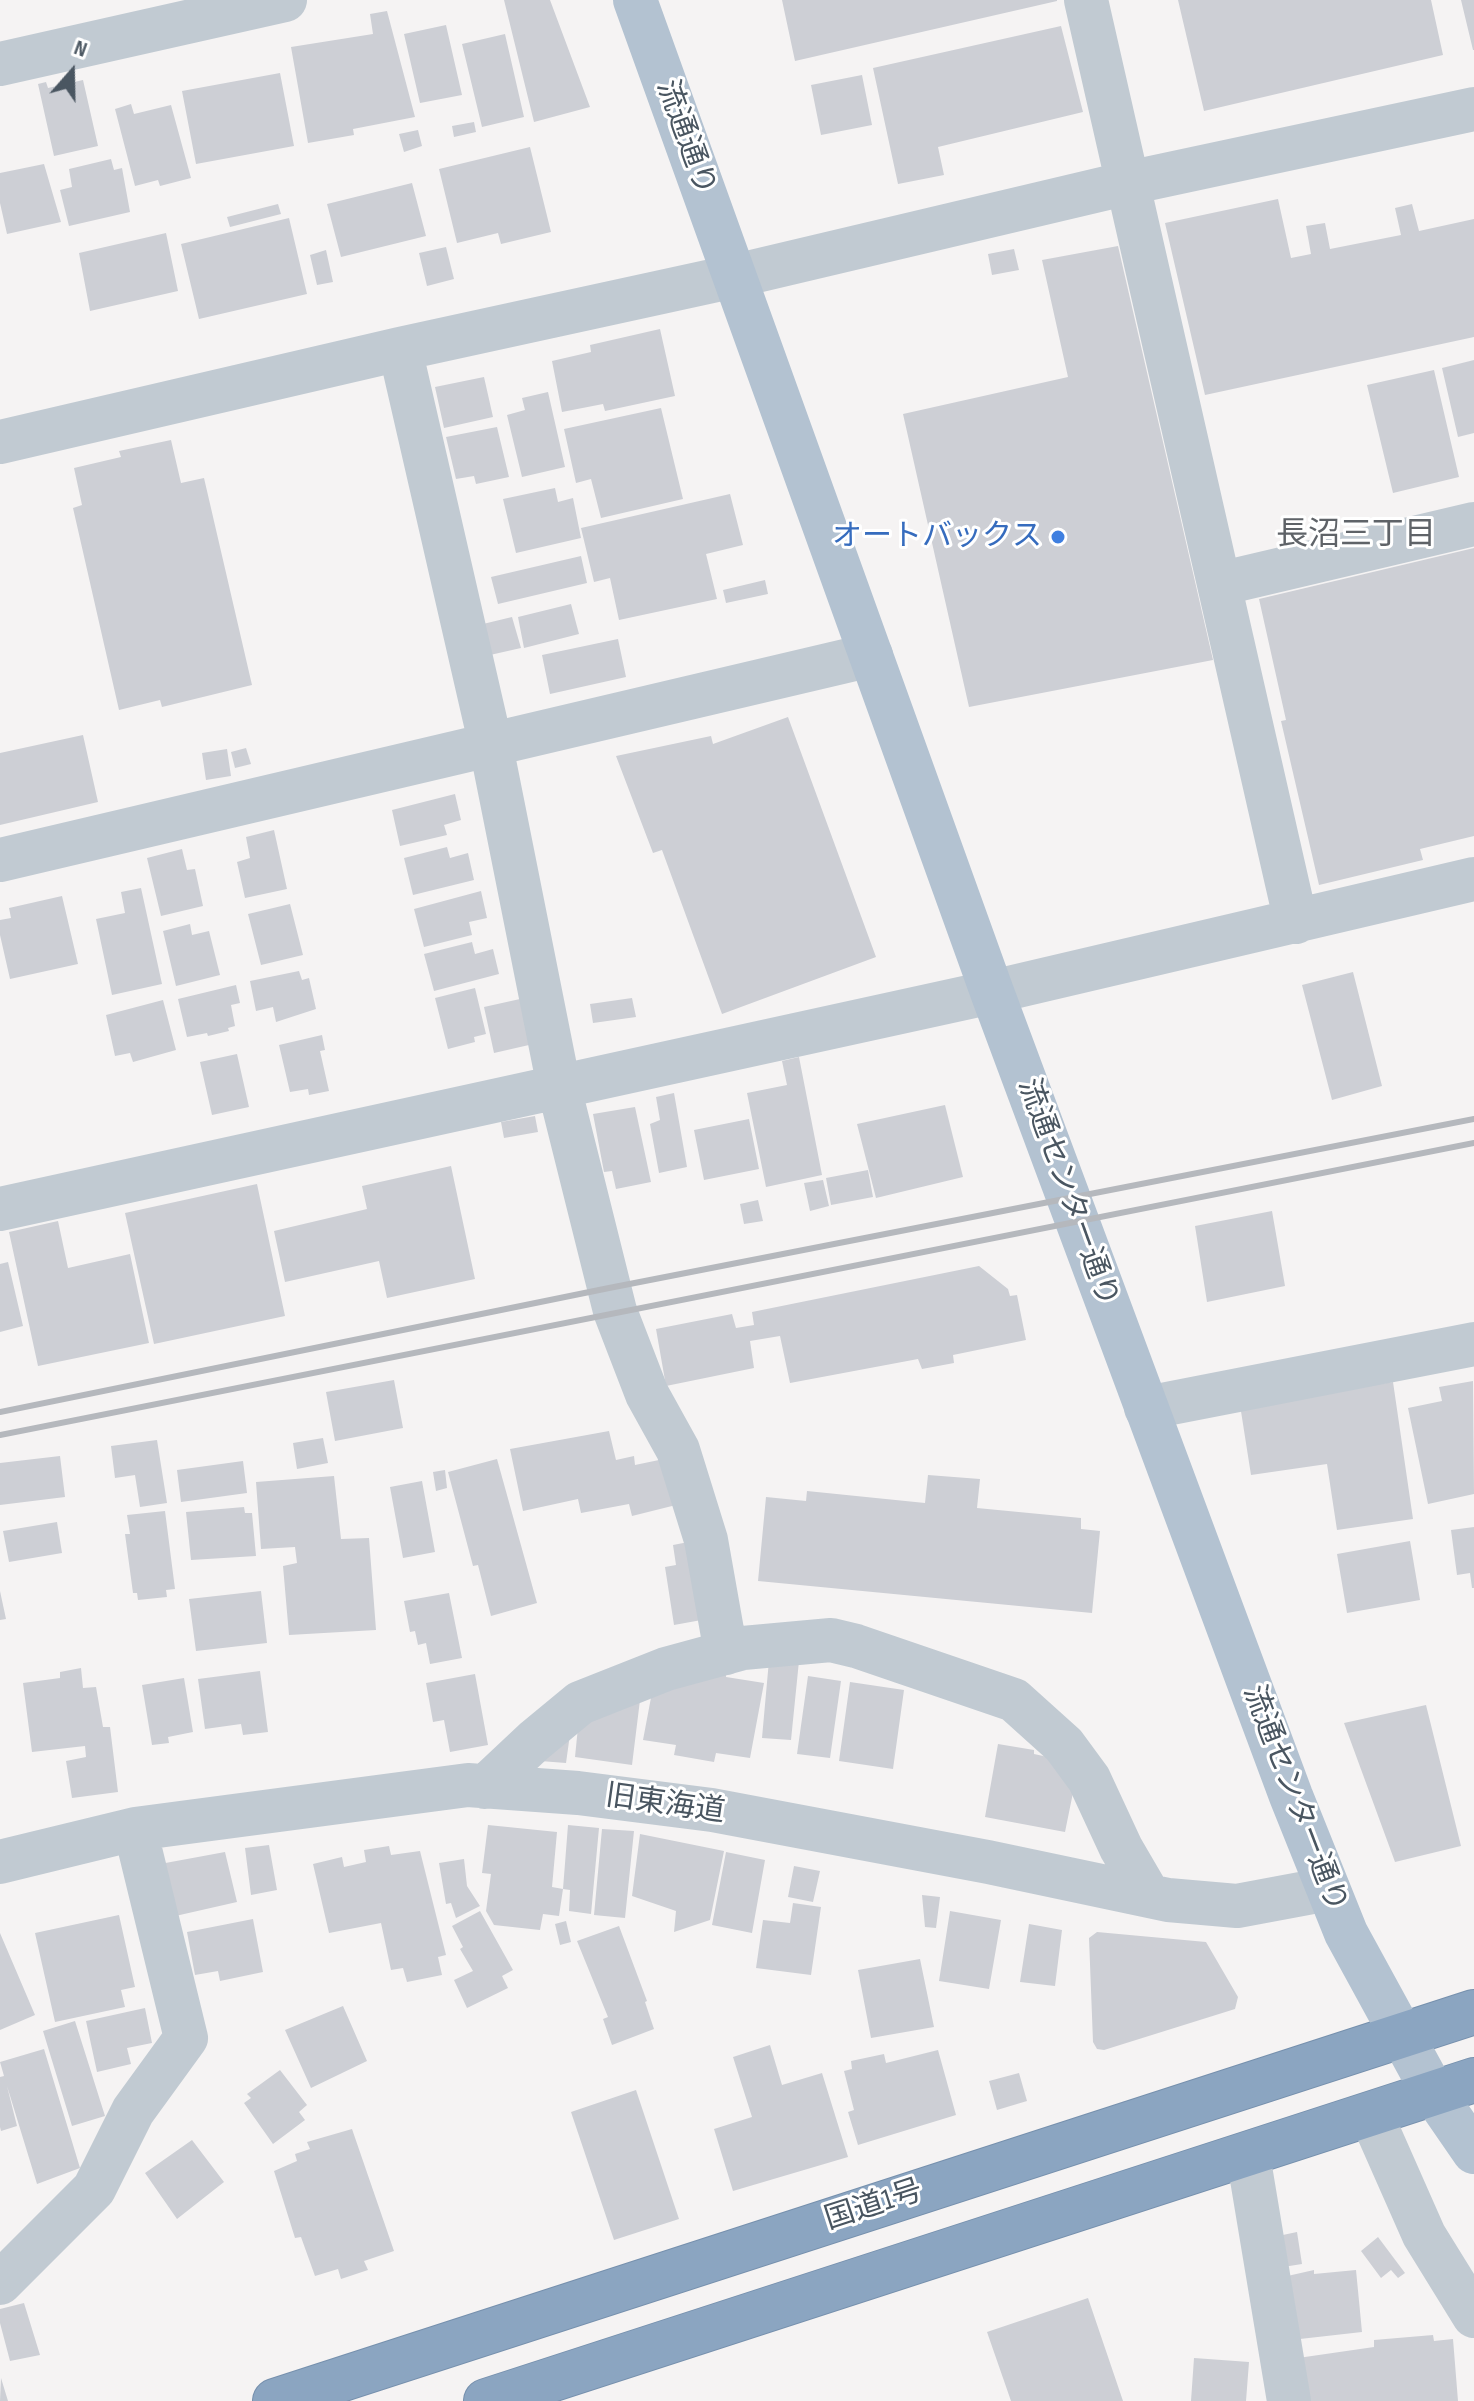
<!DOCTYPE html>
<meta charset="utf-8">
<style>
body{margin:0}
#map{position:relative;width:1474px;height:2401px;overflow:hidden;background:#f5f3f3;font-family:"Sofia Sans Condensed",sans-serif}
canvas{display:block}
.north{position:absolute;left:32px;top:32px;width:80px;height:80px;-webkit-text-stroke:6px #fff;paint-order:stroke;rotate:20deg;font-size:22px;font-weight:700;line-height:32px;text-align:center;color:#4a5661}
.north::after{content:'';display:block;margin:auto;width:28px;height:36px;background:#4a5661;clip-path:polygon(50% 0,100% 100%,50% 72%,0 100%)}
</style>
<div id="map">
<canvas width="1474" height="2401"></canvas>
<div class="north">N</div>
</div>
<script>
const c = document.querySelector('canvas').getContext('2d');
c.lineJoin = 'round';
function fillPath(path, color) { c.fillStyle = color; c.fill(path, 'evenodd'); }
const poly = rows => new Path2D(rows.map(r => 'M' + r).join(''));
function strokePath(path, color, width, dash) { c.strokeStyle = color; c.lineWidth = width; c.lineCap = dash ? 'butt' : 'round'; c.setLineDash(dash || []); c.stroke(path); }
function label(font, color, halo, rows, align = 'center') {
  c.font = font + ' "Sofia Sans Condensed","Noto Sans JP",sans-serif'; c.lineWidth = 6; c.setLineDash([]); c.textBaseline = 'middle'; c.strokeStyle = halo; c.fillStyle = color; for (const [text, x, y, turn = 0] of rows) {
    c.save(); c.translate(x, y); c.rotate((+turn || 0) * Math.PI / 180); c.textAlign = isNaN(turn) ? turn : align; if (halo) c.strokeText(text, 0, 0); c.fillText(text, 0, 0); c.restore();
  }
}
fillPath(poly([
 [504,0,550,0,590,107,534,122],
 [782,0,1057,0,1057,1,795,61],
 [1178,0,1431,0,1443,55,1204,111],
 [1461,0,1474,0,1474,50,1473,50],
 [387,11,415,117,353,129,354,135,308,143,291,47,373,34,370,14],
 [446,25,462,95,420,103,404,34],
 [1061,26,1083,112,938,147,944,175,898,184,873,68],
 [505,34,524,117,482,127,462,44],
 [280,73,294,146,196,164,182,91],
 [862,75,872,125,821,135,811,85],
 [83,80,98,146,54,156,38,84,46,82,48,88],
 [131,104,134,114,171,105,191,178,160,186,158,180,135,186,115,109],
 [474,122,476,132,454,137,452,126],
 [418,130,422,146,404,152,399,134],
 [530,147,551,232,501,244,498,233,457,243,439,169],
 [111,159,114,170,122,168,130,212,69,226,60,190,72,187,69,169],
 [44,164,61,222,7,234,0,203,0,173],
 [412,183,426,236,341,257,327,204],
 [1278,199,1291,258,1311,254,1306,226,1325,223,1330,249,1401,235,1395,208,1412,204,1419,231,1474,219,1474,337,1205,395,1165,223],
 [278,204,281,214,230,227,227,217],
 [289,218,307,294,199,319,181,244],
 [166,233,178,291,90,311,79,253],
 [1118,246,1213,660,969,707,903,414,1068,377,1042,260],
 [446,247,454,279,427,286,419,253],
 [1014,249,1019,270,992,275,988,254],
 [326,250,333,282,317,285,310,255],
 [660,329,675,396,605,411,603,404,562,412,552,361,591,352,590,345],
 [1474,360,1474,433,1458,437,1442,368],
 [1434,370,1459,477,1393,493,1367,385],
 [484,377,493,417,444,428,435,387],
 [548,392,565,467,522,477,507,415,525,410,522,398],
 [661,408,683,499,601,518,591,479,576,483,564,429],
 [497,427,509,477,476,484,474,476,456,479,446,437],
 [171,440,181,483,204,478,252,685,162,707,160,700,119,710,73,508,82,505,74,468,121,457,119,451],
 [555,488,558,502,573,498,581,538,516,553,503,499],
 [730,494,743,545,706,554,717,599,619,620,610,578,594,582,581,528],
 [1474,548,1474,836,1420,849,1423,860,1319,885,1281,721,1286,720,1259,599],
 [581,556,587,583,498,604,491,577],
 [765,580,768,594,726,603,723,590],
 [571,604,579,634,524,648,518,617],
 [512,617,521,648,490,655,483,624],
 [618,639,626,677,550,694,542,655],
 [788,717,876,957,722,1014,662,850,653,853,616,756,711,736,713,744],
 [83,735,98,802,0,825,0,753],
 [246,748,251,764,235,768,231,752],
 [227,749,231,776,206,780,202,753],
 [455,794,461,820,444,825,447,835,400,846,392,810],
 [274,830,287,889,245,898,237,862,250,858,246,837],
 [447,847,450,858,468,853,474,880,413,895,404,858],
 [182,849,187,870,195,869,203,906,161,916,147,858],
 [141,888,162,984,112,995,96,919,125,913,121,892],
 [481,891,487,918,469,922,472,935,424,947,414,909],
 [62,896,78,964,10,979,0,935,0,920,11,918,9,908],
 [290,904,303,955,261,965,248,914],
 [190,924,192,935,209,931,220,975,176,986,163,931],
 [472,942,475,954,493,949,499,974,434,991,424,954],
 [299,971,302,980,309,978,316,1009,276,1022,273,1007,256,1011,250,981],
 [1353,972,1382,1086,1332,1100,1302,985],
 [236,985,240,1003,231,1005,235,1026,228,1028,229,1031,208,1036,207,1033,187,1037,178,999],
 [475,988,486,1034,474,1037,475,1042,448,1049,435,998],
 [632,998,636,1017,593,1023,590,1004],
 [520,999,529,1045,494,1053,484,1007],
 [163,1000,176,1050,133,1062,130,1053,115,1056,106,1015],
 [322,1035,325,1050,320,1051,329,1091,309,1095,308,1089,290,1092,279,1045],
 [237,1054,249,1107,212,1115,200,1062],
 [799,1057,822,1175,766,1187,747,1093,787,1085,782,1061],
 [674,1093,687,1167,659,1173,650,1124,660,1120,656,1097],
 [945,1105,963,1177,876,1198,857,1124],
 [635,1107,651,1182,616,1189,612,1171,604,1172,593,1114],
 [535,1116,538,1132,504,1138,501,1122],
 [749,1119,759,1169,704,1180,694,1130],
 [451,1166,475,1279,387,1298,379,1261,285,1282,274,1231,367,1209,362,1186],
 [868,1170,873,1197,831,1205,826,1178],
 [823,1180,829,1206,810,1211,804,1183],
 [257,1184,285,1316,154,1344,125,1213],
 [758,1200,763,1221,744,1224,740,1204],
 [1272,1211,1285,1286,1207,1302,1195,1226],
 [58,1221,68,1268,130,1254,149,1343,38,1366,9,1232],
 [8,1262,23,1326,0,1332,0,1264],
 [979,1266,1008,1289,1010,1296,1017,1295,1026,1340,953,1355,954,1363,922,1369,918,1359,790,1383,780,1336,750,1341,754,1368,666,1386,656,1329,732,1314,736,1328,754,1325,752,1312],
 [394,1380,403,1428,335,1441,326,1392],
 [1473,1381,1474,1494,1428,1504,1408,1408,1442,1401,1439,1387],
 [1393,1382,1413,1519,1337,1530,1327,1464,1251,1475,1240,1405],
 [609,1431,616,1460,634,1456,635,1465,659,1460,676,1505,632,1516,629,1504,581,1513,578,1499,523,1511,510,1449],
 [323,1438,328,1463,297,1469,293,1443],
 [157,1440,167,1503,140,1507,135,1475,115,1478,111,1446],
 [60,1456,65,1497,0,1505,0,1463],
 [497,1459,537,1603,491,1616,478,1565,473,1566,448,1472],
 [243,1461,247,1493,181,1502,177,1470],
 [445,1470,447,1488,436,1491,433,1472],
 [928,1475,980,1479,977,1508,1081,1518,1081,1529,1100,1531,1092,1613,758,1581,766,1497,806,1501,807,1491,925,1503],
 [334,1476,341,1539,369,1538,376,1630,289,1635,283,1566,297,1563,295,1547,261,1549,256,1482],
 [422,1481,435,1552,403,1558,390,1487],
 [244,1507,245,1513,252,1513,256,1556,191,1560,186,1512],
 [165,1511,175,1589,166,1590,167,1597,138,1600,137,1593,133,1593,125,1534,130,1534,127,1515],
 [57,1522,62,1553,9,1562,3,1531],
 [1474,1527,1474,1588,1472,1588,1470,1573,1457,1575,1451,1530],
 [704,1539,718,1617,674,1625,665,1567,676,1565,673,1545],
 [1410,1541,1420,1600,1347,1613,1337,1554],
 [0,1591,6,1619,0,1620],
 [261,1591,267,1643,196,1651,189,1599],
 [449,1593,462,1658,430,1664,426,1643,418,1645,415,1631,410,1632,404,1601],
 [770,1649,800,1651,791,1740,762,1738],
 [81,1668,83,1688,96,1687,103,1727,110,1727,118,1792,72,1798,66,1761,86,1757,85,1746,32,1752,23,1683,60,1678,60,1672],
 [260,1671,268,1732,243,1735,241,1724,205,1729,198,1679],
 [676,1673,726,1673,726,1677,764,1683,750,1758,716,1753,714,1762,674,1755,676,1745,643,1740,653,1687],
 [475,1674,488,1745,450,1752,444,1720,433,1722,426,1683],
 [808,1676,841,1681,830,1758,797,1754],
 [184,1678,193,1732,168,1737,169,1743,152,1745,142,1685],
 [850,1682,904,1690,893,1769,839,1761],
 [640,1700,632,1765,575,1757,579,1717],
 [1426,1705,1461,1846,1395,1862,1344,1723],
 [572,1720,566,1763,540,1761],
 [998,1744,1034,1750,1034,1754,1071,1762,1077,1773,1065,1832,985,1817],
 [488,1825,557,1832,552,1887,563,1889,568,1825,599,1828,591,1914,569,1911,570,1890,563,1889,559,1916,543,1914,540,1930,494,1925,486,1911,491,1874,482,1873],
 [602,1829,634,1831,625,1918,594,1915],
 [640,1834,724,1851,710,1920,674,1932,676,1911,632,1896],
 [269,1845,277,1890,251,1895,245,1848],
 [389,1846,391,1855,420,1851,446,1955,438,1957,442,1975,407,1982,403,1968,391,1970,381,1923,329,1933,313,1864,342,1857,344,1867,366,1862,364,1850],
 [225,1852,237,1902,171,1917,160,1864],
 [726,1852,765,1860,752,1933,712,1925],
 [464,1859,467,1886,480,1906,456,1918,451,1903,446,1904,439,1863],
 [794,1866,820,1871,813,1902,788,1897],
 [922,1895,940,1897,936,1928,925,1927],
 [793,1903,821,1907,811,1975,756,1968,763,1920,790,1923],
 [480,1911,513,1970,502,1976,508,1988,467,2008,454,1980,473,1971,460,1949,463,1947,452,1926],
 [950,1911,1001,1920,989,1989,939,1981],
 [119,1915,135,1987,121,1990,125,2007,55,2022,35,1933],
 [253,1919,263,1972,220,1981,218,1971,195,1975,187,1932],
 [566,1921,571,1942,560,1945,555,1924],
 [1029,1924,1062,1930,1055,1986,1020,1982],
 [619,1926,647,2001,645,2002,654,2029,612,2045,603,2019,608,2017,577,1941],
 [1097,1932,1206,1942,1238,1997,1235,2009,1104,2050,1097,2049,1093,2042,1089,1938],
 [0,1933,35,2015,0,2030],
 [920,1959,934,2027,871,2038,858,1970],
 [343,2006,367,2061,311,2088,285,2030],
 [145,2008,152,2043,127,2048,131,2064,97,2072,86,2021],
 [75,2021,105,2116,72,2126,43,2031],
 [770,2045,782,2085,822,2073,848,2157,733,2191,714,2129,752,2117,733,2057],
 [44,2049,80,2168,37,2184,7,2086,17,2126,1,2131,0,2127,0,2077,4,2076,0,2062],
 [938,2050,956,2115,858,2145,848,2112,854,2110,844,2071,852,2069,851,2061,884,2054,886,2063],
 [280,2070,307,2105,299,2112,305,2120,273,2144,244,2103,251,2098,247,2094],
 [1019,2073,1027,2101,997,2110,989,2081],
 [636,2090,679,2219,614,2240,571,2112],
 [352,2129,394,2251,364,2261,368,2270,341,2279,338,2269,315,2276,301,2237,295,2238,274,2171,297,2161,295,2154,310,2149,307,2142],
 [192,2140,224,2182,177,2219,145,2173],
 [1297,2232,1302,2264,1283,2267,1278,2236],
 [1378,2237,1405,2273,1398,2278,1391,2270,1381,2278,1361,2251],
 [1314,2270,1314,2274,1356,2270,1362,2332,1291,2340,1283,2277],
 [1088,2298,1123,2401,1011,2401,987,2332],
 [24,2303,40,2355,10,2361,0,2323,0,2309],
 [1433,2335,1434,2341,1453,2339,1458,2401,1303,2401,1298,2358,1374,2347,1374,2340],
 [1194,2358,1249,2362,1246,2401,1191,2401],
 [1,2378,8,2401,0,2401]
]), '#cdcfd5');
const highway = poly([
 [275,2401,1474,2012],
 [486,2401,1474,2080]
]);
strokePath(highway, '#7690ad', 46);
strokePath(poly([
 [1086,0,1296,922],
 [0,64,285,0],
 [400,349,491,746,559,1087,615,1311,647,1394,678,1450,706,1540,726,1653],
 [0,442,400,349,735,276,1128,183,1474,109],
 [1219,584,1474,524],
 [0,860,871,655],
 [0,1209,992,992,1474,879],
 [1146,1408,1474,1344],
 [485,1787,534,1741,580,1703,666,1669,743,1648,831,1640,856,1646,1014,1700,1064,1745,1089,1779,1121,1848,1149,1896],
 [0,1862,135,1829,468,1785,578,1793,712,1810,988,1862,1168,1900,1237,1906,1328,1889],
 [1371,2115,1424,2235,1474,2316],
 [1248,2155,1289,2401],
 [0,2283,94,2189,133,2111,186,2038,135,1829]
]), '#c1cad2', 44);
strokePath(poly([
 [635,0,992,992,1291,1796,1346,1933,1434,2094,1474,2152]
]), '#b3c2d1', 44);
strokePath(highway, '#8ba5c1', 44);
strokePath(poly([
 [0,1412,609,1288,1474,1119],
 [0,1435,1474,1143]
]), '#b5b8bd', 6);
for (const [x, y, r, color] of [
 [1058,537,8,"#3f7fe0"]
]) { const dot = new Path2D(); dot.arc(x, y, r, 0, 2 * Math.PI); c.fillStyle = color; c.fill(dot); strokePath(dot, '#fff', 3); }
label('30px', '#4a5661', '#fff', [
 ["流通通り",685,138,70],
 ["流通センター通り",1067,1193,70],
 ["流通センター通り",1294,1799,69],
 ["旧東海道",665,1805,8],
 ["国道1号",874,2206,-18]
]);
label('30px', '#366cbe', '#fff', [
 ["オートバックス",1042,537]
], 'right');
label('32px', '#5f6368', '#fff', [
 ["長沼三丁目",1356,536]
]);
</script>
